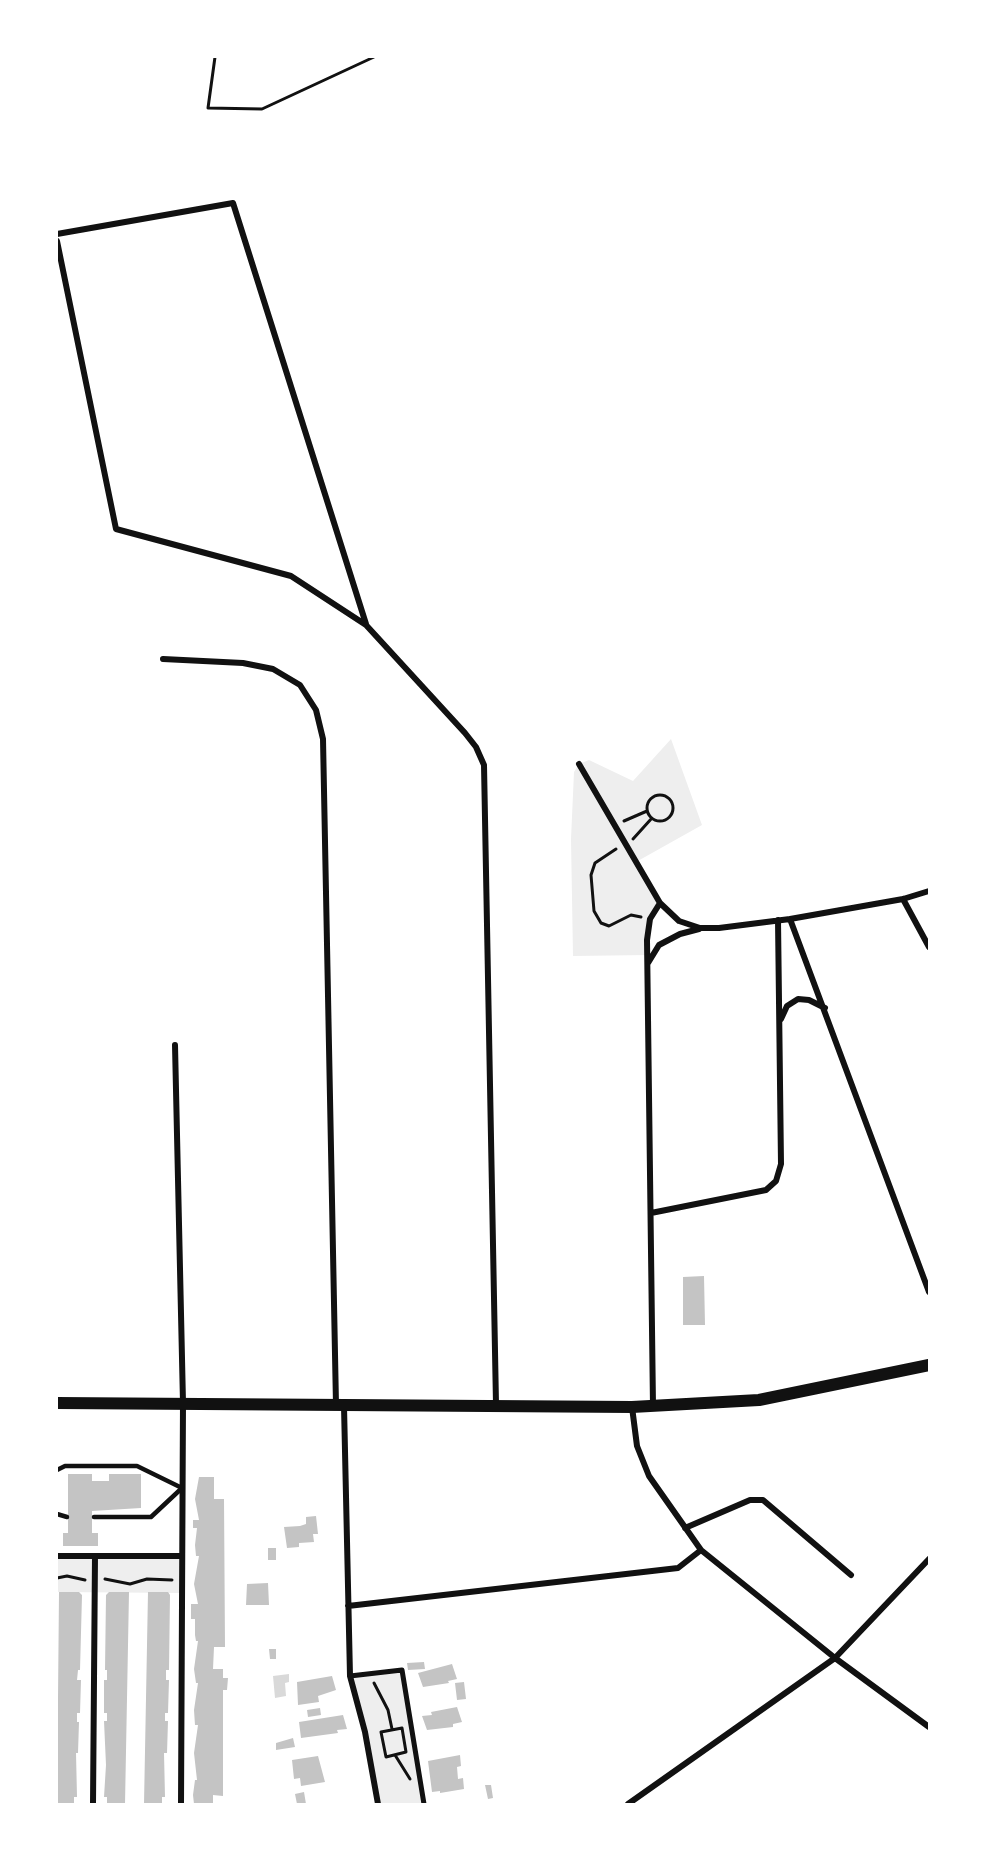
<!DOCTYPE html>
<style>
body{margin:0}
#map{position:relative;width:986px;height:1861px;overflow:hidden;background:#fff;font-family:Montserrat,sans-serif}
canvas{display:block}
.frame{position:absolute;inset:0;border:58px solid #fff;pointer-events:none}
</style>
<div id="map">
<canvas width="986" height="1861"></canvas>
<div class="frame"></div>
</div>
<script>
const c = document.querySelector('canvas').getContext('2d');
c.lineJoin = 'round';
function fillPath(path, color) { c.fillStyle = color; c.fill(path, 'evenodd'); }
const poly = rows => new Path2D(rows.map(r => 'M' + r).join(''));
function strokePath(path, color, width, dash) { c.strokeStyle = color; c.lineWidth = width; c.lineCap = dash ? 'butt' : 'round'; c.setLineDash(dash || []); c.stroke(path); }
fillPath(poly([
 [671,739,702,825,636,862,660,903,650,919,648,955,573,956,571,839,574,772,579,764,589,760,633,781],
 [57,1556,181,1556,181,1593,57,1592],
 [402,1670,424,1804,378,1804,351,1676]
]), '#eee');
fillPath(poly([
 [289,1674,289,1682,285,1683,286,1696,275,1698,273,1676]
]), '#d9d9d9');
fillPath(poly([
 [704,1276,705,1325,683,1325,683,1277],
 [68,1474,92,1474,92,1481,109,1481,109,1474,141,1474,141,1508,92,1511,92,1533,98,1533,98,1546,63,1546,63,1533,68,1533],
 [199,1477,214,1477,214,1499,224,1499,225,1647,214,1647,213,1669,223,1669,223,1678,228,1678,227,1690,223,1690,223,1796,213,1795,213,1804,194,1804,193,1795,195,1780,197,1780,194,1753,198,1725,195,1725,194,1710,198,1683,196,1683,194,1669,198,1641,196,1641,195,1635,195,1619,191,1619,191,1604,198,1604,194,1584,199,1556,196,1556,195,1545,197,1528,193,1528,193,1520,199,1520,195,1499],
 [316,1516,318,1534,313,1534,314,1542,299,1543,299,1547,287,1548,284,1527,300,1526,306,1524,306,1517],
 [268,1548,276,1548,276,1560,268,1560],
 [268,1583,269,1605,246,1605,247,1584],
 [59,1592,79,1592,82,1595,80,1670,78,1670,77,1680,81,1680,80,1713,77,1713,77,1722,79,1722,78,1753,76,1753,77,1797,74,1797,74,1804,57,1804],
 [109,1592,129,1592,125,1804,107,1804,107,1797,104,1797,106,1765,104,1721,107,1721,107,1713,104,1713,104,1680,107,1680,107,1670,105,1670,106,1595],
 [148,1592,168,1592,170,1595,169,1670,166,1670,166,1680,169,1680,168,1713,165,1713,165,1721,168,1721,167,1753,164,1753,165,1797,162,1797,162,1804,144,1804],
 [269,1649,276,1649,276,1659,270,1659],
 [424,1662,425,1669,408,1670,407,1663],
 [452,1664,457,1679,448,1681,449,1683,423,1687,418,1673],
 [332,1676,336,1690,318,1696,319,1702,298,1705,297,1682],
 [464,1682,466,1699,457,1700,455,1683],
 [457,1707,462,1722,453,1724,453,1727,427,1730,422,1716,432,1715,431,1712],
 [320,1708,321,1715,308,1717,307,1710],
 [343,1715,347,1729,337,1730,338,1733,301,1738,299,1722],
 [293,1738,295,1747,276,1750,276,1743],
 [460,1755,461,1766,457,1767,458,1779,463,1778,464,1789,440,1793,440,1791,432,1792,428,1761],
 [318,1756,325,1782,301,1786,300,1778,294,1779,292,1760],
 [485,1785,491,1785,493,1798,488,1799],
 [304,1792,306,1804,297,1804,295,1794]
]), '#c4c4c4');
strokePath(poly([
 [215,57,208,108,262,109,374,57],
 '647 808a13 13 0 1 1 26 0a13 13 0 1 1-26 0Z',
 [624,821,647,811],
 [633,839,652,818],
 [616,849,595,863,591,875,594,911,601,923,609,926,631,915,641,917],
 [57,1578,67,1576,85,1580],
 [105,1579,130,1584,147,1579,172,1580],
 [374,1683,388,1710,392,1729],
 [402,1728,406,1752,386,1757,381,1732,402,1728],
 [395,1755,410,1779]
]), '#111', 3);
strokePath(poly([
 [57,1470,65,1466,137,1466,182,1488,151,1517,94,1517],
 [57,1514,67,1517]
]), '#111', 4.5);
strokePath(poly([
 [350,1676,402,1670,424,1804]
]), '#111', 5);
strokePath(poly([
 [57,234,233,203,366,624],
 [57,241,116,529,291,576,366,625,465,733,476,747,484,765,496,1404],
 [163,659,243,663,273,669,300,685,316,710,323,739,336,1405],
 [579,764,660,903,679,921,700,928,719,928,790,919,929,1292],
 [903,899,929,947],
 [790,919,903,899,929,891],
 [648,963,659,945,680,934,699,929],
 [781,1019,787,1006,798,999,809,1000,825,1008],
 [175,1045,183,1403,181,1804],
 [651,1213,766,1190,776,1181,781,1164,778,920],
 [344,1406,350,1676,365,1732,378,1804],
 [653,1406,647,940,650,919,660,903],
 [632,1407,637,1446,649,1476,701,1550,835,1658,929,1727],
 [685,1528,750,1500,763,1500,851,1575],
 [57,1556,181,1556],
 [348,1606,678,1568,701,1550],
 [93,1804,95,1556],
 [628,1804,835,1658,929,1559]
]), '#111', 6);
strokePath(poly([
 [57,1403,632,1407,759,1400,929,1365]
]), '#111', 12);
</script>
